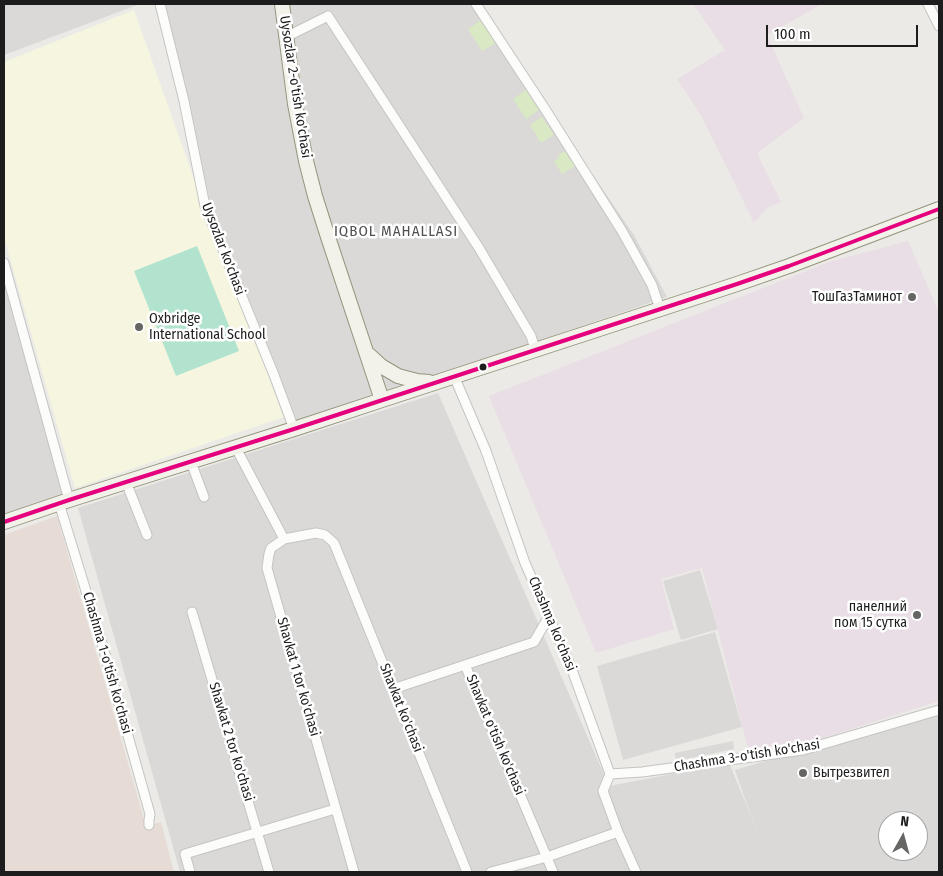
<!DOCTYPE html>
<meta charset="utf-8">
<style>
body{margin:0}
#map{position:relative;width:943px;height:876px;overflow:hidden;background:#ebeae6;font-family:"Fira Sans Condensed",sans-serif}
canvas{display:block}
.frame{position:absolute;inset:0;border:5px solid #1d1d1d;pointer-events:none}
.north{position:absolute;left:878px;top:811px;width:50px;height:50px;box-sizing:border-box;background:#fff;border:1px solid #a5a5a5;border-radius:50%;rotate:7deg;font-size:14px;font-weight:700;line-height:20px;text-align:center;color:#1d1d1d}
.north::after{content:'';display:block;margin:auto;width:18px;height:22px;background:#656563;clip-path:polygon(50% 0,100% 100%,50% 72%,0 100%)}
.scale{position:absolute;left:766px;top:25px;width:152px;height:22px;box-sizing:border-box;border:2px solid #1d1d1d;border-top:0;padding-left:6px;font-size:15px;line-height:18px;white-space:nowrap;color:#1d1d1d;-webkit-text-stroke:4px #fff;paint-order:stroke}
</style>
<div id="map">
<canvas width="943" height="876"></canvas>
<div class="frame"></div>
<div class="north">N</div>
<div class="scale">100 m</div>
</div>
<script>
const c = document.querySelector('canvas').getContext('2d');
c.lineJoin = 'round';
function fillPath(path, color) { c.fillStyle = color; c.fill(path, 'evenodd'); }
const poly = rows => new Path2D(rows.map(r => 'M' + r).join(''));
function strokePath(path, color, width, dash) { c.strokeStyle = color; c.lineWidth = width; c.lineCap = dash ? 'butt' : 'round'; c.setLineDash(dash || []); c.stroke(path); }
function label(font, color, halo, rows, align = 'center') {
  c.font = font + ' "Fira Sans Condensed",sans-serif'; c.lineWidth = 5; c.setLineDash([]); c.textBaseline = 'middle'; c.strokeStyle = halo; c.fillStyle = color; for (const [text, x, y, turn = 0] of rows) {
    c.save(); c.translate(x, y); c.rotate((+turn || 0) * Math.PI / 180); c.textAlign = isNaN(turn) ? turn : align; if (halo) c.strokeText(text, 0, 0); c.fillText(text, 0, 0); c.restore();
  }
}
fillPath(poly([
 [4,4,140,4,4,55],
 [157,4,476,4,634,235,667,297,298,423,213,212],
 [4,264,69,500,4,522],
 [438,393,609,786,729,763,759,835,746,802,735,770,803,750,939,713,939,872,180,872,78,508],
 [888,821,918,821,918,851,888,851],
 [700,570,718,629,681,640,663,581],
 [715,632,742,727,623,760,597,666],
 [733,741,734,749,676,761,675,753]
]), '#dad9d7');
fillPath(poly([
 [693,4,822,4,767,35,804,118,757,153,781,202,767,208,754,223,701,115,677,79,725,50],
 [908,241,939,312,939,701,811,742,748,749,702,568,661,579,674,629,596,653,489,396,829,262]
]), '#e9dee5');
fillPath(poly([
 [134,10,201,199,284,417,75,488,4,237,4,62]
]), '#f6f6e0');
fillPath(poly([
 [57,516,146,826,161,822,174,872,4,872,4,535]
]), '#e6dbd5');
fillPath(poly([
 [481,20,496,43,482,51,468,29],
 [526,90,539,110,526,119,513,99],
 [542,117,554,135,541,143,530,125],
 [565,151,575,166,562,174,554,161,559,158,558,155]
]), '#d8e9c4');
fillPath(poly([
 [197,246,239,351,176,376,134,271]
]), '#b1e3ce');
const street = poly([
 [160,4,184,101,205,206,274,375,294,429],
 [476,4,545,109,622,231,652,285,660,309],
 [928,4,939,26],
 [286,37,328,16,479,248,531,336,535,349],
 [4,263,69,500],
 [454,376,486,451,525,563,571,667,610,774,603,791,618,832,636,872],
 [236,448,284,539],
 [191,462,204,497],
 [126,482,147,535],
 [59,503,101,640,150,814,149,820,149,825],
 [192,612,269,872],
 [549,616,534,642,465,665,553,872],
 [393,689,465,665],
 [610,774,642,772,803,750,939,710],
 [190,872,185,854,335,809],
 [354,872,267,568,269,554,271,548,277,544,284,539,316,533,325,535,334,543,467,872],
 [491,872,547,857,618,832]
]);
const secondary = poly([
 [282,4,295,104,306,161,315,196,328,237,382,400],
 [369,355,381,366,398,376,417,381,429,382],
 [4,522,69,500,294,429,382,400,737,284,789,266,939,209]
]);
strokePath(street, '#c4c4c2', 11);
strokePath(secondary, '#94957e', 16);
strokePath(street, '#fcfcfb', 9);
strokePath(secondary, '#f3f2ea', 14);
strokePath(poly([
 [4,522,69,500,294,429,737,284,789,266,939,209]
]), '#e5007d', 4);
for (const [x, y, r, color] of [
 [912,297,5,"#656563"],
 [139,327,5,"#656563"],
 [483,367,4.5,"#1d1d1d"],
 [917,615,5,"#656563"],
 [803,773,5,"#656563"]
]) { const dot = new Path2D(); dot.arc(x, y, r, 0, 2 * Math.PI); c.fillStyle = color; c.fill(dot); strokePath(dot, '#fff', 2); }
label('14px', '#1d1d1d', '#fff', [
 ["Uysozlar 2-o'tish ko'chasi",295,87,81],
 ["Uysozlar ko'chasi",223,249,69],
 ["Chashma ko'chasi",552,624,67],
 ["Chashma 1-o'tish ko'chasi",107,663,74],
 ["Shavkat 1 tor ko'chasi",298,677,74],
 ["Shavkat ko'chasi",401,708,68],
 ["Shavkat o'tish ko'chasi",495,735,67],
 ["Shavkat 2 tor ko'chasi",231,742,73],
 ["Chashma 3-o'tish ko'chasi",747,756,-9]
]);
label('14px', '#1d1d1d', '#fff', [
 ["ТошГазТаминот",902,297],
 ["Oxbridge",149,319,"left"],
 ["International School",149,335,"left"],
 ["панелний",907,607],
 ["пом 15 сутка",907,623],
 ["Вытрезвител",813,773,"left"]
], 'right');
c.letterSpacing = '1px';
label('15px', '#505050', '#fff', [
 ["IQBOL MAHALLASI",396,232]
]);
c.letterSpacing = '0px';
</script>
